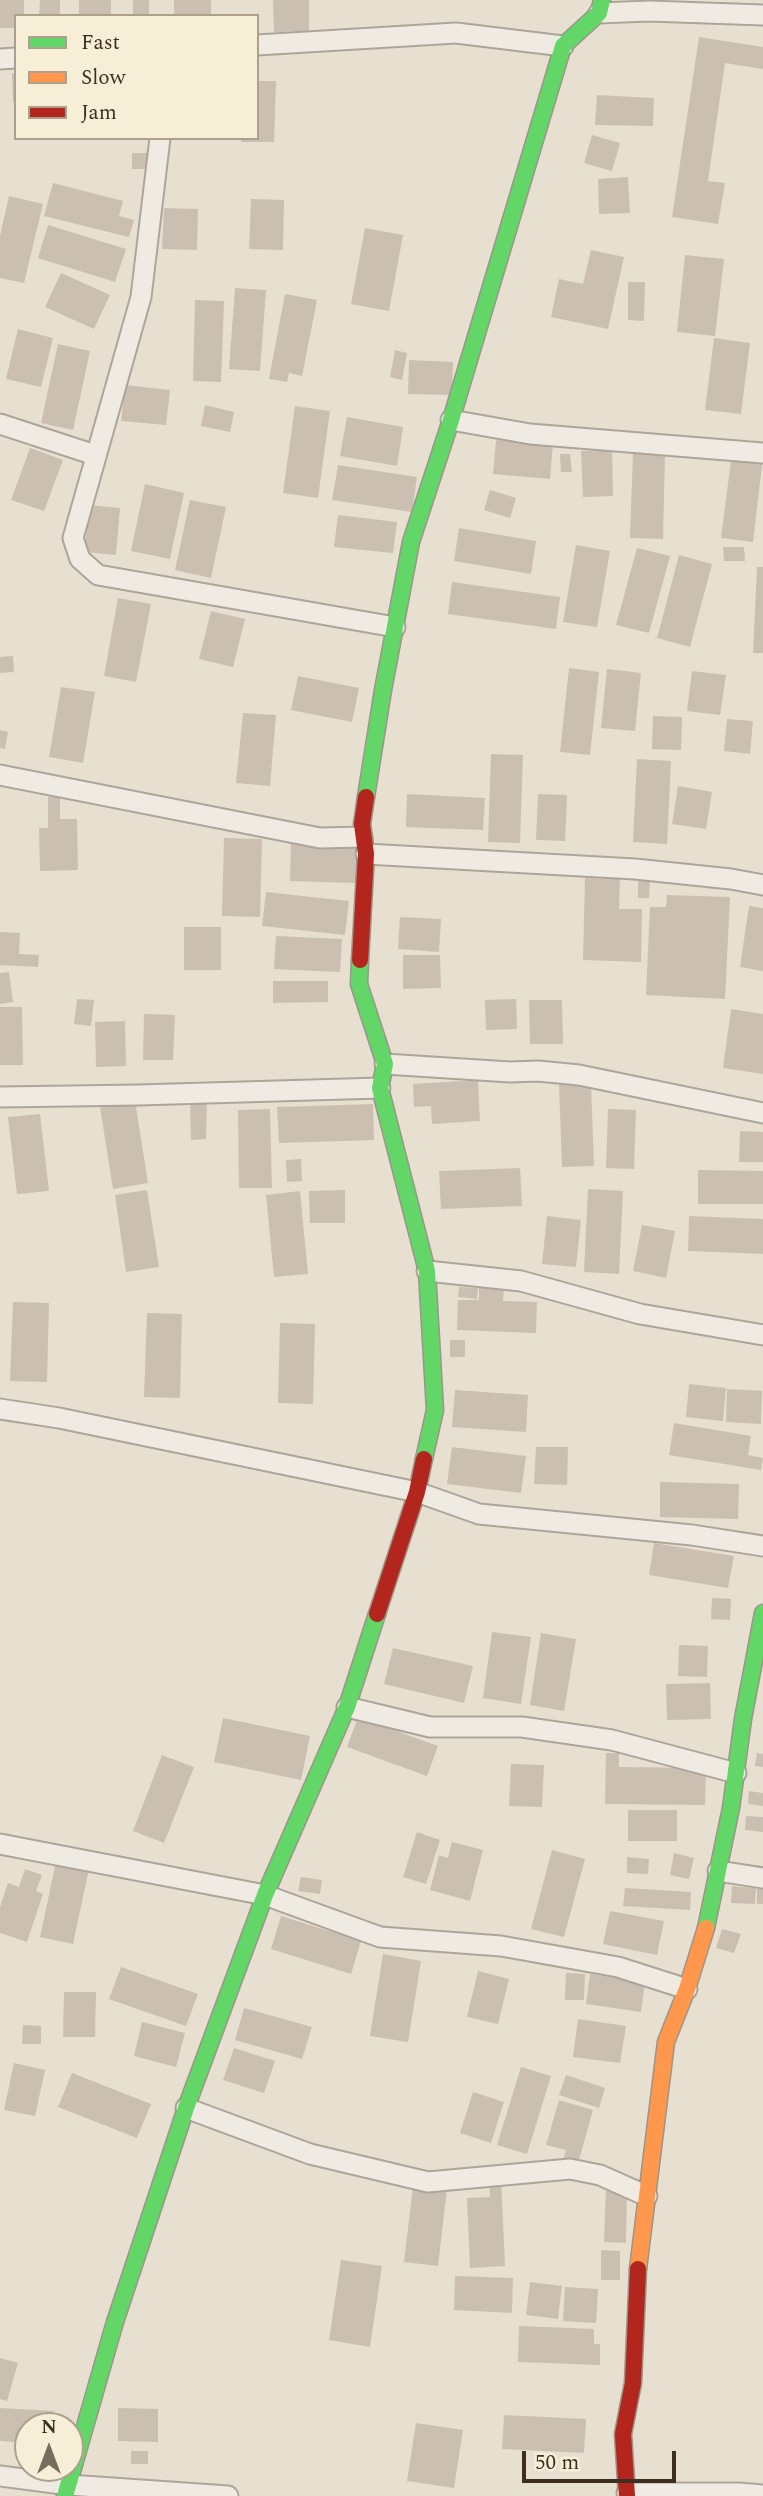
<!DOCTYPE html>
<style>
body{margin:0}
#map{position:relative;width:763px;height:2496px;overflow:hidden;background:#e7e0d1;font-family:Spectral,serif}
canvas{display:block}
.legend{position:absolute;left:14px;top:14px;width:245px;height:126px;box-sizing:border-box;background:#f7eed8;border:2px solid #ada18e;margin:0;padding:9px 12px;list-style:none;font-size:21px;color:#3d2e20}
.legend li{display:flex;align-items:center;gap:14px;height:35px}
.legend b{width:35px;border:2px solid #ada18e}
.north{position:absolute;left:14px;top:2412px;width:70px;height:70px;box-sizing:border-box;background:#f7eed8;border:2px solid #ada18e;border-radius:50%;rotate:0deg;font-size:19px;font-weight:700;line-height:28px;text-align:center;color:#3d2e20}
.north::after{content:'';display:block;margin:auto;width:24px;height:32px;background:#786c5e;clip-path:polygon(50% 0,100% 100%,50% 72%,0 100%)}
.scale{position:absolute;left:522px;top:2451px;width:154px;height:32px;box-sizing:border-box;border:4px solid #3d2e20;border-top:0;padding-left:9px;font-size:21px;line-height:24px;white-space:nowrap;color:#3d2e20;-webkit-text-stroke:5px #f7eed8;paint-order:stroke}
</style>
<div id="map">
<canvas width="763" height="2496"></canvas>
<ul class="legend">
<li><b style="height:9px;background:#63d668"></b>Fast</li>
<li><b style="height:9px;background:#ff974d"></b>Slow</li>
<li><b style="height:9px;background:#b3261e"></b>Jam</li>
</ul>
<div class="north">N</div>
<div class="scale">50 m</div>
</div>
<script>
const c = document.querySelector('canvas').getContext('2d');
c.lineJoin = 'round';
function fillPath(path, color) { c.fillStyle = color; c.fill(path, 'evenodd'); }
const poly = rows => new Path2D(rows.map(r => 'M' + r).join(''));
function strokePath(path, color, width, dash) { c.strokeStyle = color; c.lineWidth = width; c.lineCap = dash ? 'butt' : 'round'; c.setLineDash(dash || []); c.stroke(path); }
fillPath(poly([
 [0,0,24,0,24,16,16,16,16,28,0,28],
 [40,0,60,0,60,16,39,16],
 [79,0,111,0,111,16,79,16],
 [133,0,149,0,149,16,133,16],
 [174,0,211,0,211,16,174,16],
 [273,0,309,0,309,31,274,32],
 [699,37,763,47,763,69,725,63,708,181,725,183,718,224,672,217],
 [12,73,16,73,16,102,13,103],
 [257,81,276,81,274,142,241,142,241,138,257,138],
 [597,95,654,98,653,126,595,125],
 [592,135,620,143,612,171,584,163],
 [132,153,148,153,148,169,132,169],
 [628,177,630,213,599,214,598,179],
 [53,183,123,201,119,216,134,220,129,237,44,216],
 [9,196,43,204,24,283,0,278,0,236],
 [251,199,284,200,283,250,249,249],
 [164,208,198,209,197,250,162,249],
 [48,225,126,249,115,282,38,258],
 [365,228,403,235,389,311,351,304],
 [591,250,624,257,608,329,551,317,559,279,583,284],
 [685,255,724,259,715,336,677,332],
 [61,273,110,295,94,329,45,307],
 [628,282,645,282,644,321,628,320],
 [235,288,266,290,260,371,229,369],
 [285,294,317,300,302,376,289,373,287,382,269,379],
 [195,300,224,301,221,382,193,381],
 [18,329,53,338,41,387,6,379],
 [714,338,750,343,741,414,705,410],
 [58,344,90,351,73,430,41,423],
 [395,350,407,353,402,380,390,377],
 [409,360,453,362,452,395,408,394],
 [125,385,170,390,166,425,121,421],
 [205,405,234,412,230,432,201,426],
 [295,406,330,411,318,498,283,493],
 [347,417,403,427,397,466,340,456],
 [496,440,553,444,550,479,493,474],
 [30,448,63,460,44,511,11,500],
 [581,451,612,451,613,496,583,497],
 [633,452,665,454,663,539,630,538],
 [732,453,763,457,753,542,721,538],
 [560,454,570,454,572,472,561,472],
 [338,465,417,477,412,512,332,500],
 [145,484,184,493,170,559,131,551],
 [490,490,516,498,510,518,484,510],
 [190,500,226,507,211,578,175,570],
 [89,505,120,508,116,555,85,552],
 [338,515,397,522,393,553,334,547],
 [459,528,536,541,531,574,454,561],
 [576,545,610,551,597,627,563,622],
 [723,547,744,547,745,561,724,561],
 [637,548,670,556,649,633,616,625],
 [679,555,712,564,690,647,657,638],
 [757,567,763,567,763,653,753,653],
 [452,582,560,597,556,629,448,614],
 [118,598,151,604,136,682,104,676],
 [211,611,245,619,233,667,199,659],
 [13,656,14,672,0,673,0,657],
 [569,668,599,672,590,755,560,752],
 [607,669,641,673,635,731,601,728],
 [692,671,726,675,720,715,687,711],
 [298,676,359,688,352,722,291,710],
 [61,687,95,692,83,763,49,757],
 [243,713,276,715,270,786,236,783],
 [653,716,682,717,681,750,652,749],
 [727,719,753,721,750,754,724,751],
 [0,730,8,732,5,749,0,748],
 [491,754,523,755,520,843,488,842],
 [637,759,671,761,667,844,633,842],
 [678,786,712,792,706,829,672,824],
 [407,794,485,798,483,830,406,827],
 [538,794,567,795,565,841,536,840],
 [48,797,60,797,60,819,77,819,78,870,40,871,39,828,48,828],
 [224,838,262,839,260,917,222,916],
 [291,842,357,844,356,883,290,881],
 [638,875,650,875,649,898,638,898],
 [585,878,620,879,619,909,642,909,641,962,583,960],
 [266,892,349,901,345,935,262,926],
 [667,895,730,897,725,999,646,995,650,907,666,907],
 [749,906,763,908,763,971,740,967],
 [400,917,441,919,439,952,398,949],
 [184,927,221,927,221,970,184,970],
 [0,932,20,933,19,954,39,955,38,967,0,965],
 [276,936,342,939,340,972,274,969],
 [403,955,440,955,441,988,403,989],
 [9,972,13,1002,0,1004,0,973],
 [273,981,328,981,328,1002,273,1003],
 [77,999,94,1000,91,1026,74,1024],
 [516,999,517,1029,486,1030,485,1000],
 [529,1000,562,1000,563,1044,530,1044],
 [0,1007,22,1007,23,1065,0,1065],
 [731,1009,763,1014,763,1074,723,1068],
 [144,1014,175,1015,173,1060,143,1060],
 [125,1021,126,1066,96,1067,95,1022],
 [478,1080,480,1121,432,1124,431,1106,414,1107,413,1084],
 [591,1084,594,1166,562,1167,559,1085],
 [190,1099,207,1099,206,1139,191,1140],
 [135,1101,148,1183,113,1189,100,1107],
 [373,1104,374,1140,279,1143,277,1107],
 [270,1109,272,1188,239,1188,238,1110],
 [608,1109,636,1110,634,1169,606,1168],
 [40,1114,49,1191,17,1194,8,1117],
 [740,1131,763,1132,763,1162,739,1162],
 [301,1159,302,1181,287,1182,286,1160],
 [520,1168,522,1206,441,1209,439,1171],
 [698,1170,763,1171,763,1204,698,1204],
 [588,1189,623,1191,619,1274,584,1272],
 [147,1190,159,1267,126,1272,115,1195],
 [345,1190,345,1223,310,1223,309,1191],
 [300,1191,308,1274,274,1277,266,1195],
 [547,1216,581,1220,576,1267,542,1264],
 [689,1216,763,1219,763,1254,688,1251],
 [642,1225,675,1231,666,1278,633,1271],
 [479,1286,504,1287,503,1301,537,1302,536,1333,457,1330,458,1300,479,1300],
 [459,1287,478,1288,477,1299,458,1297],
 [13,1302,49,1303,47,1382,10,1381],
 [147,1313,182,1314,180,1398,144,1397],
 [280,1323,315,1324,313,1404,278,1403],
 [450,1340,465,1340,465,1357,450,1357],
 [689,1384,726,1388,723,1421,686,1417],
 [727,1389,762,1391,761,1424,726,1422],
 [455,1390,528,1395,526,1432,452,1427],
 [674,1423,751,1436,748,1455,763,1458,761,1470,669,1455],
 [452,1447,526,1456,521,1493,447,1484],
 [536,1447,568,1447,567,1485,534,1484],
 [660,1482,739,1484,738,1519,660,1517],
 [654,1543,734,1556,728,1588,649,1575],
 [712,1598,731,1599,730,1620,711,1619],
 [492,1632,531,1637,521,1704,483,1698],
 [541,1633,576,1639,564,1711,530,1705],
 [679,1645,708,1646,707,1677,678,1676],
 [393,1648,473,1666,464,1703,384,1684],
 [710,1683,711,1719,667,1720,666,1684],
 [358,1717,438,1746,427,1776,347,1747],
 [223,1718,310,1736,301,1780,214,1762],
 [606,1753,619,1753,619,1767,706,1768,705,1805,605,1804],
 [757,1753,763,1754,763,1767,755,1766],
 [162,1755,194,1767,164,1843,133,1831],
 [511,1764,544,1765,542,1807,509,1806],
 [749,1791,763,1793,763,1806,748,1804],
 [628,1810,677,1810,677,1841,628,1841],
 [746,1816,763,1817,763,1832,745,1830],
 [417,1832,440,1840,426,1884,403,1877],
 [452,1842,483,1850,470,1901,430,1890,439,1855,448,1858],
 [552,1850,585,1859,564,1937,531,1929],
 [674,1853,694,1858,689,1879,670,1875],
 [627,1857,649,1859,648,1874,627,1873],
 [56,1862,89,1869,73,1944,40,1937],
 [25,1869,42,1875,36,1891,43,1894,27,1942,0,1933,0,1907,8,1883,19,1887],
 [301,1877,322,1880,320,1894,298,1891],
 [732,1886,756,1888,755,1904,731,1903],
 [625,1888,691,1892,690,1910,623,1906],
 [757,1889,763,1889,763,1904,757,1904],
 [610,1911,664,1921,657,1955,603,1944],
 [281,1916,361,1941,351,1974,271,1949],
 [722,1929,741,1934,734,1953,716,1948],
 [383,1954,421,1961,408,2042,370,2036],
 [121,1967,198,1994,186,2026,109,1999],
 [478,1971,509,1979,498,2024,467,2017],
 [566,1973,585,1974,584,2000,565,2000],
 [590,1974,645,1982,641,2012,586,2004],
 [64,1992,96,1992,95,2037,63,2037],
 [244,2008,312,2027,302,2059,235,2040],
 [578,2019,626,2026,620,2063,573,2057],
 [142,2022,185,2033,176,2067,134,2056],
 [23,2025,41,2026,41,2044,22,2044],
 [234,2048,275,2061,264,2093,223,2080],
 [14,2063,45,2070,35,2116,4,2110],
 [521,2067,551,2076,527,2154,497,2145],
 [72,2073,151,2104,137,2138,58,2107],
 [566,2075,605,2088,599,2108,559,2095],
 [473,2092,504,2102,491,2143,460,2133],
 [559,2100,593,2110,578,2164,563,2160,566,2150,546,2145],
 [489,2177,501,2177,505,2266,470,2268,467,2198,490,2197],
 [413,2186,447,2189,438,2266,404,2262],
 [606,2189,627,2190,626,2243,604,2242],
 [601,2250,620,2251,620,2280,601,2280],
 [341,2260,382,2266,370,2347,329,2340],
 [455,2276,513,2278,512,2313,454,2310],
 [530,2282,562,2286,558,2319,526,2315],
 [565,2287,598,2289,596,2323,563,2321],
 [519,2326,594,2329,594,2344,600,2344,600,2365,518,2362],
 [0,2358,18,2363,7,2401,0,2399],
 [0,2408,54,2411,53,2426,28,2426,28,2443,0,2441],
 [118,2408,158,2409,158,2442,118,2441],
 [504,2415,586,2419,584,2453,502,2449],
 [416,2423,463,2430,454,2488,407,2481],
 [131,2451,148,2451,148,2464,131,2464]
]), '#cbbfb2');
const street = poly([
 [599,13,649,11,763,15],
 [257,45,456,33,563,46],
 [0,59,16,58],
 [160,138,141,297,73,538,80,559,98,575,395,627],
 [451,420,530,434,763,453],
 [0,424,95,455],
 [0,775,320,838,362,837],
 [366,854,635,869,731,879,763,885],
 [385,1064,510,1072,538,1071,579,1075,763,1113],
 [0,1097,138,1095,380,1088],
 [427,1271,521,1281,640,1314,763,1335],
 [0,1409,59,1418,417,1492,479,1514,692,1535,763,1546],
 [347,1707,430,1727,522,1727,612,1740,736,1773],
 [0,1844,265,1895,380,1937,501,1946,618,1967,687,1989],
 [718,1871,763,1878],
 [186,2108,310,2154,428,2182,570,2169,600,2175,647,2196],
 [0,2476,69,2485,228,2496],
 [627,2493,739,2493,763,2495]
]);
const fast = poly([
 [366,797,383,690,411,542,451,420,563,46,599,13,602,0],
 [360,960,359,984,385,1064,380,1088,427,1271,435,1410,424,1459],
 [706,1928,731,1808,743,1719,763,1613],
 [65,2496,115,2322,186,2108,265,1895,347,1707,377,1614]
]);
const slow = poly([
 [638,2269,666,2042,687,1989,706,1928]
]);
const jam = poly([
 [360,960,366,854,362,824,366,797],
 [377,1614,417,1492,424,1459],
 [627,2496,623,2434,633,2383,638,2269]
]);
strokePath(street, '#ada599', 23);
strokePath(fast, '#9c958a', 19);
strokePath(slow, '#9c958a', 19);
strokePath(jam, '#9c958a', 19);
strokePath(street, '#efebe3', 19);
strokePath(fast, '#63d668', 16);
strokePath(slow, '#ff974d', 16);
strokePath(jam, '#b3261e', 16);
</script>
